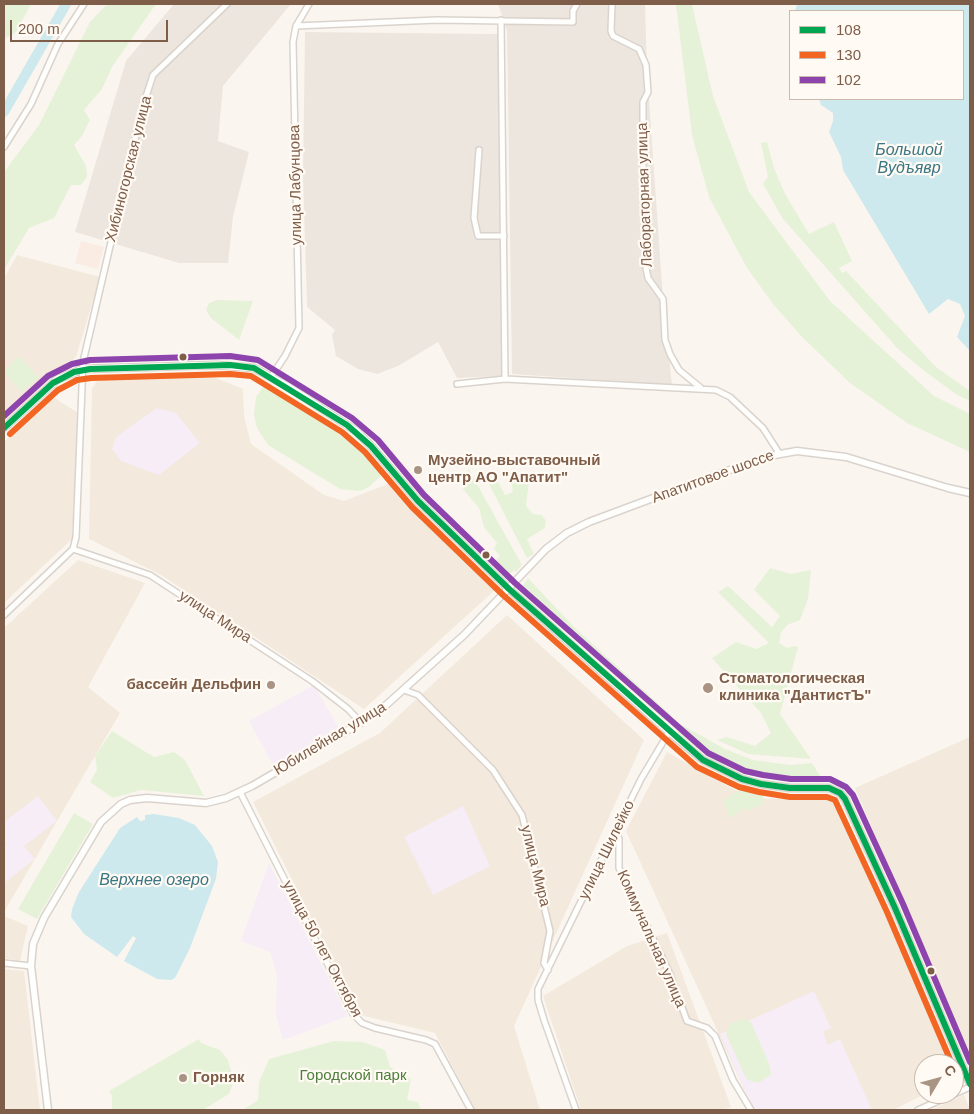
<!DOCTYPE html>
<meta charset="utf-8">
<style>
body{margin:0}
#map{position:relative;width:974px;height:1114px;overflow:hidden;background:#faf6ef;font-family:Arial,sans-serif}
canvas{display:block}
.frame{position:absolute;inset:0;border:5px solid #7e5d49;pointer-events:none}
.legend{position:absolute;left:789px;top:10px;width:175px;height:90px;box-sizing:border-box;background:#fffaf3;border:1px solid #cbbbaf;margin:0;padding:6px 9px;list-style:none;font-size:15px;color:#7e5d49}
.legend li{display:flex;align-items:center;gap:10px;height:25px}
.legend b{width:25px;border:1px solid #cbbbaf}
.north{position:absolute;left:914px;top:1054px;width:50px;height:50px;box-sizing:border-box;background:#fffaf3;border:1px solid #cbbbaf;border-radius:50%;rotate:53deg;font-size:14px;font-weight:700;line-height:20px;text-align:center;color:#7e5d49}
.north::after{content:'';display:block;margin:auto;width:18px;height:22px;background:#a99383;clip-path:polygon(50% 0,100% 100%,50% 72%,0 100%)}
.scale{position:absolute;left:10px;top:20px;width:158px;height:22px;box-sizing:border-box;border:2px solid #7e5d49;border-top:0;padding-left:6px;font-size:15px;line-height:18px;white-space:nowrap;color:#7e5d49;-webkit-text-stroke:4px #fffaf3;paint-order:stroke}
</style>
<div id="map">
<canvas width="974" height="1114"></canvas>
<div class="frame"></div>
<ul class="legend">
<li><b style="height:6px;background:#00a651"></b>108</li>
<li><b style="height:6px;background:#f26522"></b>130</li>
<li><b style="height:6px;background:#8e44ad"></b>102</li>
</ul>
<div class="north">С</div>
<div class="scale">200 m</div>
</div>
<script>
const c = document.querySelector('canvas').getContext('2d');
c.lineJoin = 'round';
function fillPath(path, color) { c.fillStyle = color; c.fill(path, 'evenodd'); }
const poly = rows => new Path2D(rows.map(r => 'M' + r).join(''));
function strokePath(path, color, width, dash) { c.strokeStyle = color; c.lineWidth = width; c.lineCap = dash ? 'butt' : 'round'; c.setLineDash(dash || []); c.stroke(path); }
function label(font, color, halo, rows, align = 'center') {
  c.font = font + ' Arial,sans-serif'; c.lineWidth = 4.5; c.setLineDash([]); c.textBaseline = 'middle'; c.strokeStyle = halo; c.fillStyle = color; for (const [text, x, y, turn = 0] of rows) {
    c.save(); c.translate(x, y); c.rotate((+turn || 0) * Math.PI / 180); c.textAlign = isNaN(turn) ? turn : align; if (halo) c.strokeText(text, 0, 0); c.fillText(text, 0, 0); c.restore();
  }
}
fillPath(poly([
 [17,255,100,277,76,357,4,423,4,279],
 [201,372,243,389,244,416,251,444,324,495,344,501,393,482,497,588,364,709,161,575,89,539,92,389,99,378],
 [53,397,78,413,72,539,4,603,4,442],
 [78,560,145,583,88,687,120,713,4,912,4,628],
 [507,615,644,740,514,1026,540,1110,475,1110,435,1033,360,1015,253,802,380,733],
 [970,737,970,1057,855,788],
 [667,752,751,799,832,798,952,1064,924,1064,925,1094,893,1110,771,1110,749,1100,626,831],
 [4,916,28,926,20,961,4,958],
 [667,933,731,1107,722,1110,581,1110,543,996,627,946],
 [4,969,24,971,40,1110,4,1110],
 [964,1095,970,1110,931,1110]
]), '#f3e9dc');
fillPath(poly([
 [81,241,104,247,98,269,75,263]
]), '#faebe3');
fillPath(poly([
 [174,4,291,4,223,86,218,141,249,152,233,217,228,263,179,263,75,232,126,61],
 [498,4,645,4,647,70,663,299,672,385,512,374,507,31],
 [305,32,498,34,502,376,457,378,438,342,398,366,377,374,358,369,336,356,332,335,335,330,307,307,303,177]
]), '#ede6de');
fillPath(poly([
 [157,408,176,413,200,443,159,475,121,461,112,449,116,437],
 [314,685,341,732,274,767,249,721],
 [38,796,57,821,24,846,35,859,4,883,4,843,9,848,4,841,4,822],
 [463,806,490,866,433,895,404,837],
 [269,863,348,1016,283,1040,276,1015,277,974,270,952,241,941],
 [814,991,831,1028,823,1032,828,1045,840,1039,872,1110,760,1110,752,1107,720,1034]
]), '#f7edf6');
fillPath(poly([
 [4,4,31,4,16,32,4,39],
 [107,4,156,4,112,67,102,89,84,110,90,120,82,136,74,145,86,166,87,177,81,185,71,185,54,218,29,228,4,270,4,172,39,125,90,22],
 [676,4,692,4,713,96,749,192,830,301,934,396,970,414,970,452,907,423,850,383,802,337,773,304,747,268,709,197,692,135],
 [767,142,774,168,785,194,809,234,834,222,852,261,839,268,842,273,846,271,936,367,970,391,970,401,957,395,923,370,897,348,783,219,763,184,768,177,761,143],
 [217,300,253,301,239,340,211,318,206,310,209,303],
 [19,356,38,377,22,392,4,372],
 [266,383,348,435,364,449,383,474,369,487,360,491,340,489,268,445,257,428,254,415,256,397],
 [468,468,522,565,516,572,514,570,509,575,503,573,495,561,500,556,494,549,497,543,484,527,479,508,463,489,469,481],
 [530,472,526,506,533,514,542,515,546,521,545,528,527,539,534,554,527,558,488,482,497,480,505,495,513,492,510,476],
 [770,568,791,574,811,570,808,599,800,620,787,625,781,633,779,643,787,648,793,646,798,647,780,714,811,759,748,754,717,740,727,737,755,746,771,733,761,713,712,658,736,642,756,649,769,643,718,592,728,586,772,627,780,616,754,590],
 [528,578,575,628,672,716,670,720,664,720,535,600,522,587],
 [682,725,725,749,753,760,790,765,812,763,820,776,812,782,787,782,752,775,717,762,698,749,677,733],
 [112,731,154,757,174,752,185,760,204,796,141,790,113,798,90,782,97,770,95,756],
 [741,789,763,794,764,804,747,811,744,808,730,818,723,801],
 [74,813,93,824,37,919,18,909],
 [743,1019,751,1022,770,1066,771,1075,758,1083,748,1080,745,1076,726,1034,730,1023],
 [199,1039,201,1043,220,1050,228,1060,234,1081,229,1094,203,1110,112,1110,112,1096,109,1091],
 [334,1041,363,1042,385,1050,390,1067,411,1079,407,1100,418,1102,421,1110,243,1110,258,1100,259,1082,269,1059]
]), '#e6f2d8');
fillPath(poly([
 [797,4,970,4,970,351,957,337,965,316,960,304,948,299,929,314,843,170,841,157,829,132,833,121,833,113,821,105,819,99,963,99,963,11,795,11],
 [154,814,179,818,195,825,212,846,218,862,216,879,190,948,175,978,171,980,157,979,124,961,136,938,133,936,117,957,84,934,71,917,72,909,79,892,120,828,137,817,140,821,145,820,145,815]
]), '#cee9ed');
strokePath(poly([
 [4,112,66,4]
]), '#cee9ed', 10);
const minor = poly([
 [612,4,611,31,613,36,639,49,646,65,648,92,643,102,643,172,645,181,643,188,645,204,646,268,648,278,663,299,665,340,670,354,679,370,701,388],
 [501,20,505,379],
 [296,26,437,20,573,22,573,11,577,4],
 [4,147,31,104,58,44,84,4],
 [479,150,474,218,478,236,504,236],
 [271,377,285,356,299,328,293,42,296,26,309,4],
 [457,384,505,379,716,390,730,397,763,428,779,453],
 [73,549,150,575,312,681,348,709,361,723],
 [4,615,73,549,76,537,83,362,142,109,153,75,227,4],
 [404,690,418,695,493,770,522,815,550,931,544,963,548,970],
 [240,792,353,1014,362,1023,375,1028,426,1040,435,1044,471,1110],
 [616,831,619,839,619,868,669,972,687,1021,707,1028,715,1036,733,1080,751,1110],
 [4,963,31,966],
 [576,1110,544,1020,538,1000,538,989,641,779,669,732],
 [918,1110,970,1087]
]);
const tertiary = poly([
 [509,589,669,732,703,760,742,779,761,784,790,788,829,788,840,793,845,799,895,908,970,1084],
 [48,1110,31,966,33,944,44,918,101,822,121,804,130,800,147,798,206,803,226,798,252,786,345,732,385,706,464,635,546,549,567,533,589,522,696,482,769,456,797,451,846,457,948,488,970,493]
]);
const secondary = poly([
 [4,428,58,379,83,369,216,365,254,368,287,386,356,431,371,446,418,501,509,589]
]);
strokePath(minor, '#dad3cd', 8);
strokePath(tertiary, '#dad3cd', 9);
strokePath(secondary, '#dad2ca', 9);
strokePath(minor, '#fefefd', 5);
strokePath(tertiary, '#fefefd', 6);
strokePath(secondary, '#fefefd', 7);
strokePath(poly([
 [4,428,53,383,74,372,90,369,230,365,254,368,347,425,371,446,418,501,509,589,703,760,742,779,761,784,790,788,829,788,840,793,845,799,895,908,970,1084]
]), '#00a651', 6);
strokePath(poly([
 [10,434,58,390,77,380,91,378,230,374,251,376,342,432,365,452,412,507,503,595,697,767,739,787,759,792,790,797,827,797,835,800,887,912,952,1064]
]), '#f26522', 6);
strokePath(poly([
 [4,416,48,376,72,364,90,360,230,356,258,360,352,418,378,440,424,495,515,583,708,753,745,771,763,775,791,779,830,779,846,787,853,795,903,904,970,1062]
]), '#8e44ad', 6);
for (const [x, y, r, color] of [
 [183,357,4.5,"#7e5d49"],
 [418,470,5,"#a99383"],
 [486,555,4.5,"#7e5d49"],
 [271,685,5,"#a99383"],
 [708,688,6,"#a99383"],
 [931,971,4.5,"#7e5d49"],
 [183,1078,5,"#a99383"]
]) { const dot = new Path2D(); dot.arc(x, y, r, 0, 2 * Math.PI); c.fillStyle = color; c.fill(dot); strokePath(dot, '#fffaf3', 2); }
label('15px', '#7e5d49', '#fffaf3', [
 ["Хибиногорская улица",129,169,-76],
 ["улица Лабунцова",296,185,-91],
 ["Лабораторная улица",645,195,-92],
 ["Апатитовое шоссе",713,477,-20],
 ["улица Мира",215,617,33],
 ["Юбилейная улица",330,739,-31],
 ["улица Шилейко",607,850,-64],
 ["улица Мира",535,866,76],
 ["Коммунальная улица",651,939,66],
 ["улица 50 лет Октября",322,949,62]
]);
label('bold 15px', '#7e5d49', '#fffaf3', [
 ["Музейно-выставочный",428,461],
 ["центр АО \"Апатит\"",428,478],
 ["Стоматологическая",719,679],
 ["клиника \"ДантистЪ\"",719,696],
 ["бассейн Дельфин",261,685,"right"],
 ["Горняк",193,1078]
], 'left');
label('15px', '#4e7f3c', '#fffaf3', [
 ["Городской парк",353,1076]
]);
label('italic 16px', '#3a7684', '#fffaf3', [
 ["Большой",909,151],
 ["Вудъявр",909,169],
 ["Верхнее озеро",154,881]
]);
</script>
